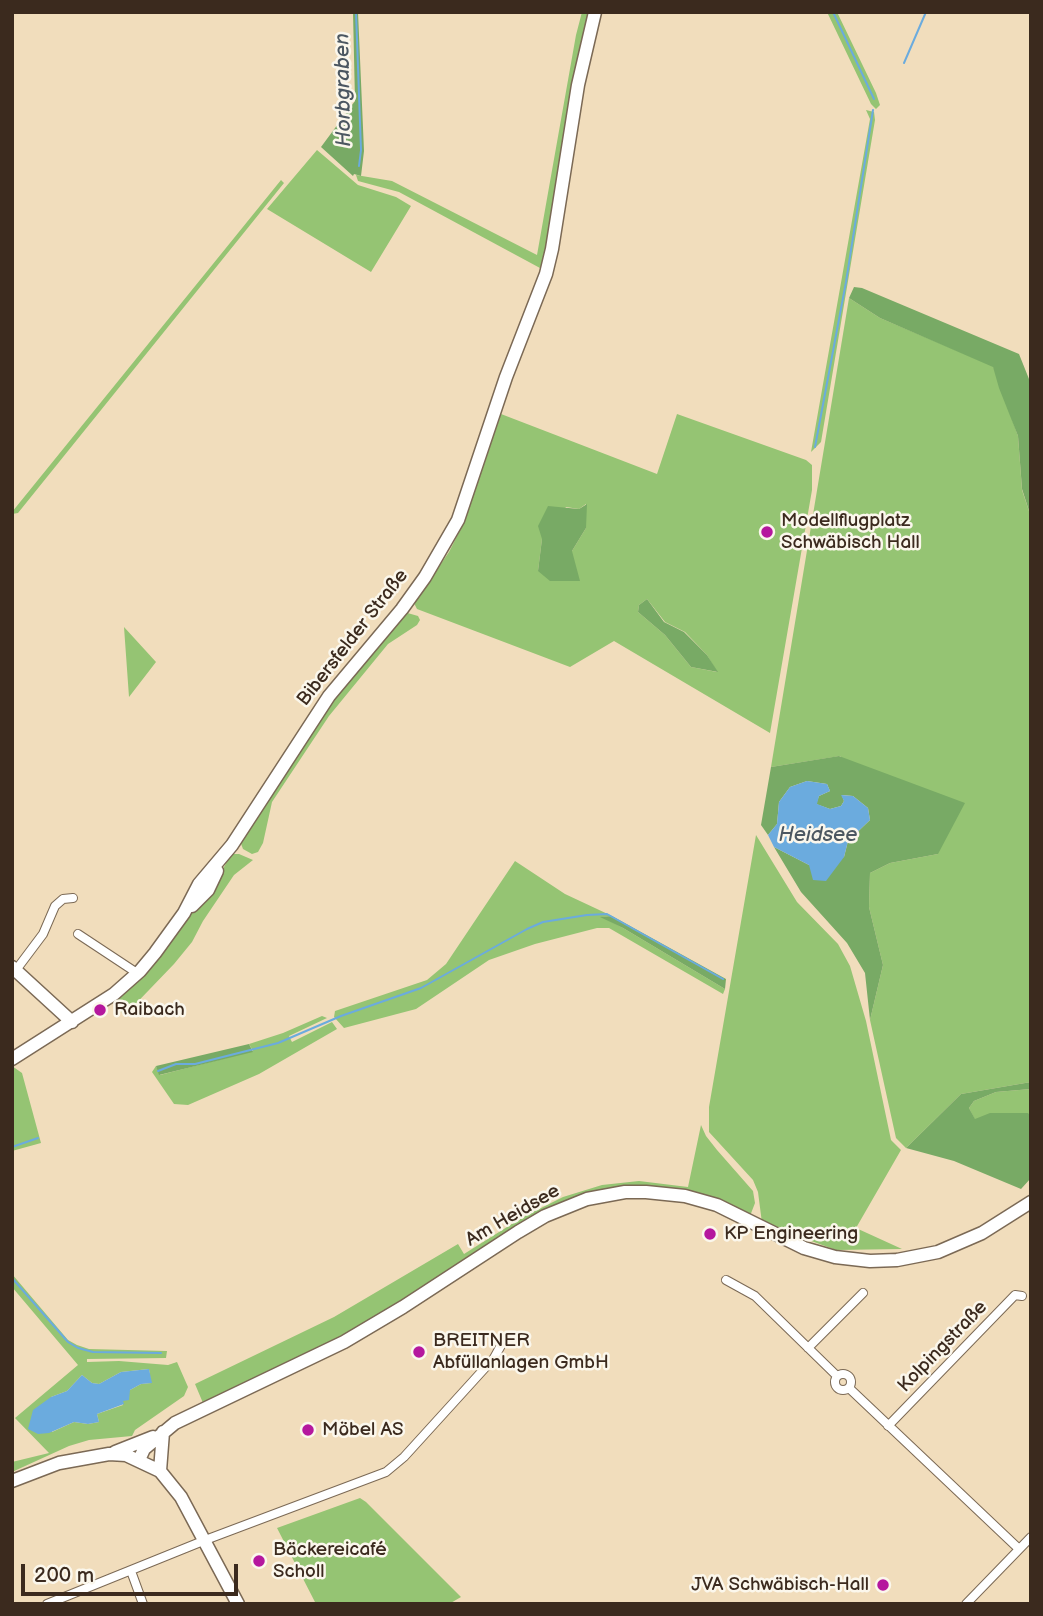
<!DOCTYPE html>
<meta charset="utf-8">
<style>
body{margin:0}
#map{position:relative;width:1043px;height:1616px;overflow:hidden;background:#f1ddbc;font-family:"Balsamiq Sans",sans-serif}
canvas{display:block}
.frame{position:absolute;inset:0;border:14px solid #3b2a1e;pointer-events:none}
.scale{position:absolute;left:21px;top:1564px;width:217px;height:32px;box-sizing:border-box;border:4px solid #3b2a1e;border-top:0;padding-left:9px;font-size:21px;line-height:24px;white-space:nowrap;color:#3b2a1e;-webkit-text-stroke:5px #fbf7ec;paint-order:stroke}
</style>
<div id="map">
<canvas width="1043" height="1616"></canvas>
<div class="frame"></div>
<div class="scale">200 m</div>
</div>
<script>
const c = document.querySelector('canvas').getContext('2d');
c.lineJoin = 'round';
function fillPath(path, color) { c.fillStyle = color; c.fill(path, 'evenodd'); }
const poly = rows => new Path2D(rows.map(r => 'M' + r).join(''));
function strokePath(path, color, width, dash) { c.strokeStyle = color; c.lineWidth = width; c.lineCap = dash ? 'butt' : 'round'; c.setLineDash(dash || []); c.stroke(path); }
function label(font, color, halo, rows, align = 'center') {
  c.font = font + ' "Balsamiq Sans",sans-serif'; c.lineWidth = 5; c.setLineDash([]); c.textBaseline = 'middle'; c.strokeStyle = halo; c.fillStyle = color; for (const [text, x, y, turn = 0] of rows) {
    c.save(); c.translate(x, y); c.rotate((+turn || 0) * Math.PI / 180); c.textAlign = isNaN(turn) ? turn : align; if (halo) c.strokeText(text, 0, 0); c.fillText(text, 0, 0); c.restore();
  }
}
fillPath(poly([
 [582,12,592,12,546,253,540,268,399,192,358,181,356,175,392,181,537,255,576,35],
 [827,12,837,12,876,93,880,105,876,109,871,104],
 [866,110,874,112,875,120,821,442,811,452,870,119],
 [317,150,358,185,396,197,411,206,371,272,267,209],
 [281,180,284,183,18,513,12,514,12,512],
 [849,298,880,318,993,366,1018,436,1022,490,1031,517,1031,1082,961,1094,906,1148,896,1138,870,1020,883,965,869,907,870,873,890,863,938,854,840,756,771,767],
 [501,414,657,474,677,414,806,460,812,465,812,490,770,733,614,641,570,667,417,609,414,603,449,552,466,518],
 [586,504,586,528,572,551,538,571,542,539,566,507,579,509],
 [647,599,665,622,685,632,707,655,717,672,691,667,665,635,638,612,639,605],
 [404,612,418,616,420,620,417,625,388,644,329,716,272,802,263,843,258,852,252,854,243,849,240,841,310,728],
 [124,627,156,662,129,697],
 [756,835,797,902,838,944,850,966,866,1021,891,1140,901,1150,856,1228,902,1249,836,1250,762,1223,758,1192,753,1180,709,1132,709,1107],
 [231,854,239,854,253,860,234,875,203,921,192,942,174,964,124,1016,113,999,210,893],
 [515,861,565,894,612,916,602,917,623,928,725,989,723,994,609,928,597,928,535,944,489,960,416,1009,344,1028,334,1017,335,1011,427,980,446,964],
 [322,1016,327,1018,289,1036,292,1042,332,1022,337,1029,259,1074,188,1105,174,1104,152,1072,156,1066,160,1075,253,1051,249,1044,283,1033],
 [12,1066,22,1073,41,1143,12,1151],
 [1031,1089,1031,1116,1027,1113,975,1120,969,1108,974,1101,996,1092],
 [701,1125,706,1136,717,1150,753,1191,755,1203,750,1216,707,1198,584,1195,347,1334,301,1358,203,1403,195,1384,334,1317,458,1244,464,1254,523,1217,563,1197,602,1185,639,1181,688,1187],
 [12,1274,68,1340,77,1345,89,1349,167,1351,166,1358,87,1359,87,1362,119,1361,168,1365,177,1362,188,1387,184,1396,135,1430,132,1436,89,1440,69,1446,12,1472,12,1462,49,1453,15,1418,78,1365,12,1287],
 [149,1369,151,1383,141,1384,130,1390,122,1401,123,1405,97,1414,99,1422,88,1424,74,1422,52,1432,51,1397,67,1391,82,1375,92,1383,99,1384,121,1372],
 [360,1498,366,1502,461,1597,449,1604,316,1604,277,1528]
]), '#95c473');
fillPath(poly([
 [353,12,358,12,364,151,361,176,354,174,353,176,321,147,355,101],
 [854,287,862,288,1019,354,1031,384,1031,517,1022,489,1018,436,999,388,993,367,880,318,849,298],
 [587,504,586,528,572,551,580,581,550,581,538,571,542,539,538,526,548,506,579,509],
 [647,599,664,622,684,632,707,655,718,672,691,667,665,635,638,612,639,605],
 [839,756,965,803,938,854,890,863,870,873,869,907,883,965,870,1020,865,973,847,943,801,892,774,847,809,865,844,857,848,841,870,820,868,808,853,796,842,795,844,801,841,806,830,809,816,804,819,796,830,791,827,784,807,781,790,787,779,802,777,824,768,835,761,825,771,767],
 [612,916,726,979,725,989,623,928,600,917],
 [249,1044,253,1052,159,1075,156,1066],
 [1031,1082,1031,1089,996,1092,974,1101,969,1108,975,1119,990,1113,1028,1113,1031,1116,1031,1178,1021,1189,954,1161,906,1148,961,1094]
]), '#78aa65');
fillPath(poly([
 [807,781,827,784,830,791,819,796,817,804,830,809,841,806,844,801,841,795,853,796,868,808,870,820,848,841,844,857,826,881,813,880,809,865,774,847,768,835,777,824,779,802,790,787],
 [149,1369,152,1383,141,1384,130,1390,129,1400,123,1401,124,1404,97,1414,99,1422,88,1424,74,1422,49,1433,38,1434,28,1429,33,1410,51,1397,67,1391,82,1375,92,1383,99,1384,121,1372]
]), '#6babde');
strokePath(poly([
 [356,12,361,150,359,166],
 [833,12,874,99],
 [904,63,926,12],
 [815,447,846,282,873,110],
 [158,1071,176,1064,195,1064,278,1043,341,1016,421,988,527,929,543,922,587,915,607,914,723,979],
 [12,1147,38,1138],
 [12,1278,68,1342,78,1348,93,1352,161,1353]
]), '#6babde', 2);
const street = poly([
 [78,934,137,973],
 [16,970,43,934,55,906,63,899,73,898],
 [726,1280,755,1296,837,1376],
 [808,1348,863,1293],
 '835 1382a8 8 0 1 1 16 0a8 8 0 1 1-16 0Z',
 [849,1388,1019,1549],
 [888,1426,1015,1295,1022,1296],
 [131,1571,143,1604],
 [47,1604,208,1539,386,1472,404,1457,494,1358,504,1340],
 [966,1604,1031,1537]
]);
const secondary = poly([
 [192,906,208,890,217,871],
 [12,967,72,1022],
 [12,1059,114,994,140,971,155,953,184,913,199,884,232,845,329,696,402,609,425,577,458,520,506,377,546,274,552,249,578,85,595,12],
 [115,1452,153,1437],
 [139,1460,144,1449,175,1423,344,1342,403,1307,518,1232,545,1216,587,1199,625,1192,646,1192,685,1196,717,1205,804,1248,835,1257,870,1261,897,1260,938,1252,982,1233,1031,1202],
 [160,1471,163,1432],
 [12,1481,59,1463,109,1454,126,1455,160,1471,181,1497,238,1604]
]);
strokePath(street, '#7b6955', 10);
strokePath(secondary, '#7b6955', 15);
strokePath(street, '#fff', 8);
strokePath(secondary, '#fff', 12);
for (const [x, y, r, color] of [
 [767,532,7,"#b5179e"],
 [100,1010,7,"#b5179e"],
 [710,1234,7,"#b5179e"],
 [419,1352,7,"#b5179e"],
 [308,1430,7,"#b5179e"],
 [259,1561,7,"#b5179e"],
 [883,1585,7,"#b5179e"]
]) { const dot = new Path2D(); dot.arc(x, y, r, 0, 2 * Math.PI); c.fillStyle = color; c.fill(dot); strokePath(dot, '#fbf7ec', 2.5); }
label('19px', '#3b2a1e', '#fbf7ec', [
 ["Modellflugplatz",781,521],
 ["Schwäbisch Hall",781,543],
 ["Raibach",114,1010],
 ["KP Engineering",724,1234],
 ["BREITNER",433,1341],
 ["Abfüllanlagen GmbH",433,1363],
 ["Möbel AS",322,1430],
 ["Bäckereicafé",273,1550],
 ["Scholl",273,1572],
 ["JVA Schwäbisch-Hall",869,1585,"right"]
], 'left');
label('19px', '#3b2a1e', '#fbf7ec', [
 ["Bibersfelder Straße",353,638,-52],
 ["Am Heidsee",513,1216,-30],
 ["Kolpingstraße",943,1347,-46]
]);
label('italic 21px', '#4c5761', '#fbf7ec', [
 ["Horbgraben",344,90,-91],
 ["Heidsee",818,836]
]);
</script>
